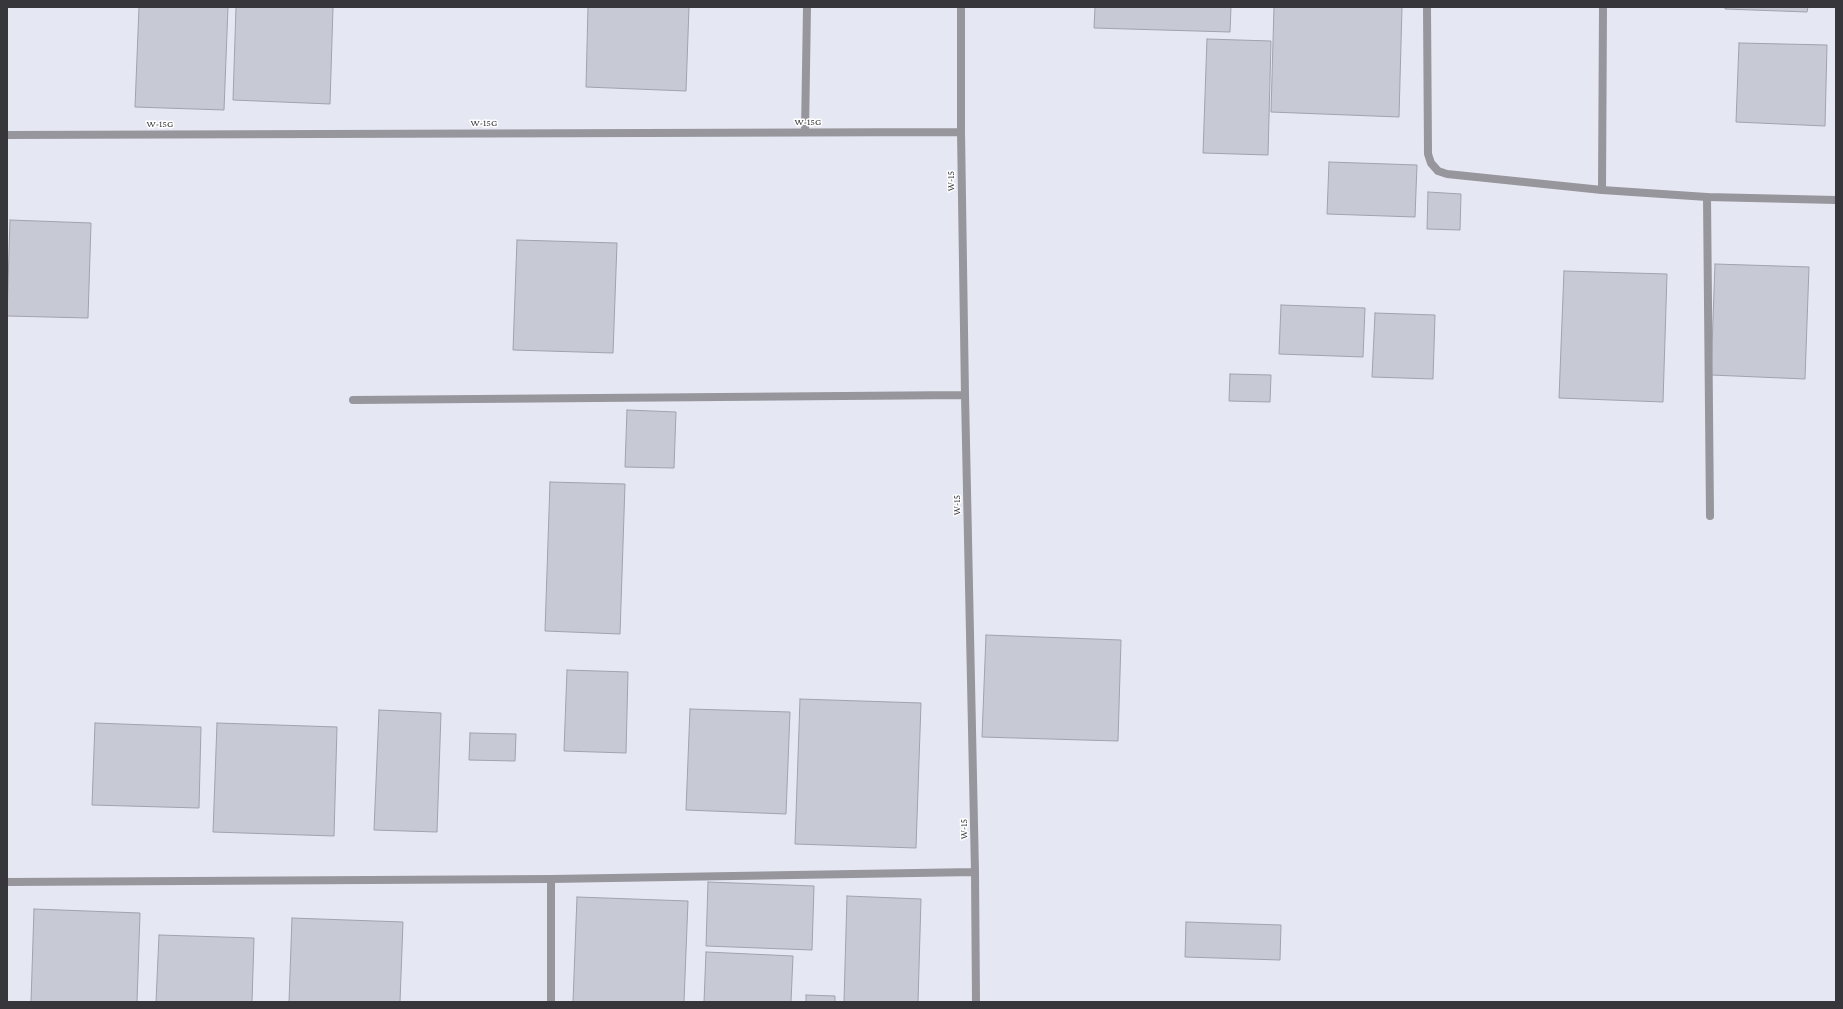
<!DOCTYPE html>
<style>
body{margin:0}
#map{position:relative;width:1843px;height:1009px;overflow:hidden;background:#e5e7f3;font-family:"Crimson Pro",serif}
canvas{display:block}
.frame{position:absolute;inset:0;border:8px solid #36363b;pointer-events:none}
</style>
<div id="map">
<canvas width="1843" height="1009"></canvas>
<div class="frame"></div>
</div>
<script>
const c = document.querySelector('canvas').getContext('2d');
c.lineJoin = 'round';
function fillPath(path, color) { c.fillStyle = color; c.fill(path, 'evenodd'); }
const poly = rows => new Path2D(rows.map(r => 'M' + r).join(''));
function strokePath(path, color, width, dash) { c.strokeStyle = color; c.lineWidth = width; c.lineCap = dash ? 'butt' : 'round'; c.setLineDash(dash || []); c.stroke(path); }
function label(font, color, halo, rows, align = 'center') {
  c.font = font + ' "Crimson Pro",serif'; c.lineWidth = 3; c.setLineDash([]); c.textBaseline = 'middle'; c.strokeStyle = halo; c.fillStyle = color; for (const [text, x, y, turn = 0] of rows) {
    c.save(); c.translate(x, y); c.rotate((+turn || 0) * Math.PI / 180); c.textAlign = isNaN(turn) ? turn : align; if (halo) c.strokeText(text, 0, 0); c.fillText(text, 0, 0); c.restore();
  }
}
const building = poly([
 [139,7,228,7,224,110,135,107,139,7],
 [236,7,333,7,330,104,233,100,236,7],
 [588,7,689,7,686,91,586,87,588,7],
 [1095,7,1231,7,1230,32,1094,28,1095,7],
 [1274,7,1402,7,1399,117,1271,112,1274,7],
 [1725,7,1808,7,1807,12,1725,9,1725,7],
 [1207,39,1271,41,1268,155,1203,153,1207,39],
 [1739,43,1827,45,1825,126,1736,122,1739,43],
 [1329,162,1417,165,1415,217,1327,214,1329,162],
 [1428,192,1461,194,1460,230,1427,229,1428,192],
 [10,220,91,223,88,318,7,316,10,220],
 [517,240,617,243,613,353,513,350,517,240],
 [1715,264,1809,267,1805,379,1711,375,1715,264],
 [1564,271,1667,274,1663,402,1559,398,1564,271],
 [1281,305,1365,308,1363,357,1279,354,1281,305],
 [1375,313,1435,315,1433,379,1372,377,1375,313],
 [1230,374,1271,375,1270,402,1229,401,1230,374],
 [627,410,676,412,674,468,625,467,627,410],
 [550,482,625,484,620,634,545,631,550,482],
 [986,635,1121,640,1118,741,982,737,986,635],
 [567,670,628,672,626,753,564,751,567,670],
 [800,699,921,703,916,848,795,844,800,699],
 [690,709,790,712,786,814,686,810,690,709],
 [379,710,441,713,437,832,374,830,379,710],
 [95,723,201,727,199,808,92,805,95,723],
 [217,723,337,727,334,836,213,832,217,723],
 [470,733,516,734,515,761,469,760,470,733],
 [708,882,814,886,812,950,706,946,708,882],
 [847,896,921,899,918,1002,844,1002,847,896],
 [577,897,688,901,684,1002,573,1002,577,897],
 [34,909,140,913,137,1002,31,1002,34,909],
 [292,918,403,922,400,1002,289,1002,292,918],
 [1186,922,1281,925,1280,960,1185,957,1186,922],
 [159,935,254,938,252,1002,156,1002,159,935],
 [706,952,793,956,791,1002,704,1002,706,952],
 [806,995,835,996,835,1002,806,1002,806,995]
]);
fillPath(building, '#c7c9d5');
strokePath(building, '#a1a2ae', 1);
strokePath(poly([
 [805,132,807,7],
 [1602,190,1603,7],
 [1707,197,1710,516],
 [551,879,551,1002]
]), '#96969c', 8);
strokePath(poly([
 [961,7,961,132,965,395,975,872,976,1002],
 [1427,7,1428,154,1431,163,1438,171,1447,174,1602,190,1707,197,1836,200],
 [7,135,961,132],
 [353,400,965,395],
 [7,882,551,879,975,872]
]), '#96969c', 8);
label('10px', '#36363b', '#fff', [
 ["W-15G",808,122],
 ["W-15G",484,123],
 ["W-15G",160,124],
 ["W-15",951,181,-91],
 ["W-15",957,505,-91],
 ["W-15",964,829,-91]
]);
</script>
